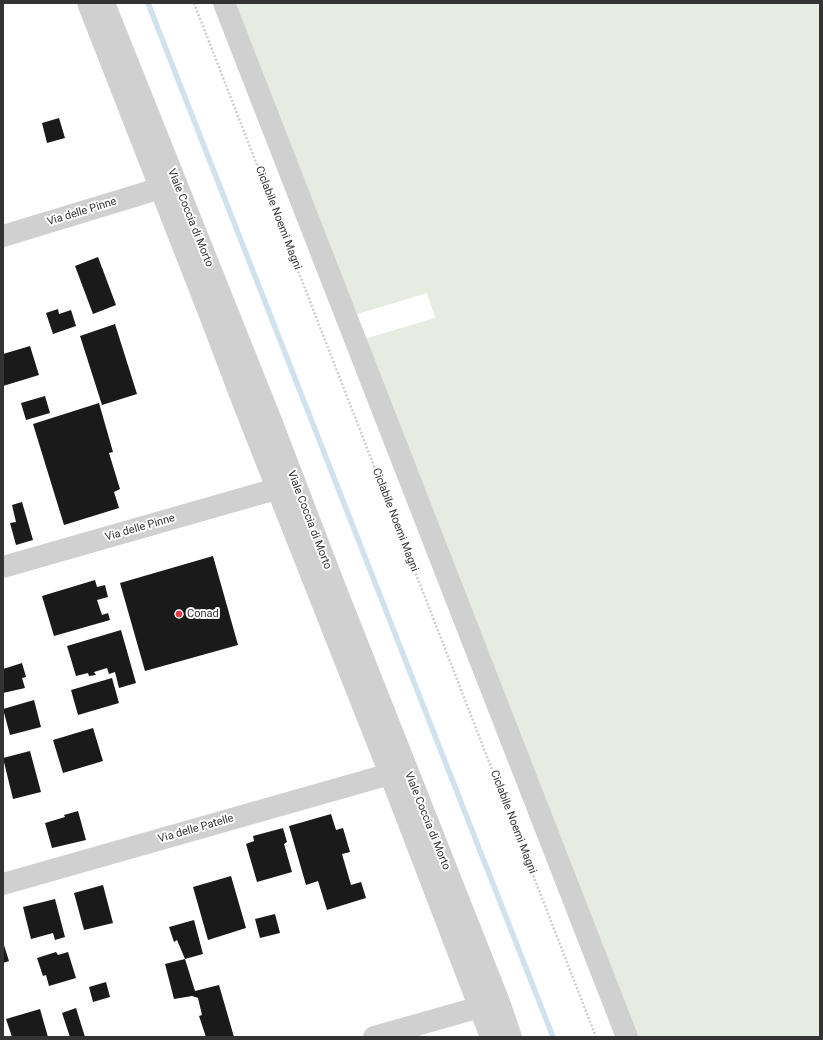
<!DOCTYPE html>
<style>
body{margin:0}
#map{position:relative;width:823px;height:1040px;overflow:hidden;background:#fff;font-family:Roboto,sans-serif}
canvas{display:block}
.frame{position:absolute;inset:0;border:4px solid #333;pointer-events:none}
</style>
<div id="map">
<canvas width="823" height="1040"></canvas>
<div class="frame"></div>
</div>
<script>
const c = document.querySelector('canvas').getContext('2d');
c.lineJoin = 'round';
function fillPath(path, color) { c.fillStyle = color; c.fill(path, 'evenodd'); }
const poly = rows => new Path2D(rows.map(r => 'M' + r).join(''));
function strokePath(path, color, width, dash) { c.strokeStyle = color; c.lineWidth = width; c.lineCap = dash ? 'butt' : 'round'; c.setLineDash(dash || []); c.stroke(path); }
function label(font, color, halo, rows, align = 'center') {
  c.font = font + ' Roboto,sans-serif'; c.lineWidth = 4; c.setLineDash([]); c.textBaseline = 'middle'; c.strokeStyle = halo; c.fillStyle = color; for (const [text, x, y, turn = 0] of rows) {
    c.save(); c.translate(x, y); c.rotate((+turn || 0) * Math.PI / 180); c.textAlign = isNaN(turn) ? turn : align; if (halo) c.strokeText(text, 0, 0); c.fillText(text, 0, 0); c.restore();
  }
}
fillPath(poly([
 [230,3,820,3,820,1037,632,1037,361,340,435,318,427,293,351,316]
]), '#e6ecdf');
strokePath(poly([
 [148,3,553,1037]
]), '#cfe2ee', 5.5);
fillPath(poly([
 [59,118,65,138,47,143,42,123],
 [98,257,116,305,93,314,75,266],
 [58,309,59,314,71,310,76,326,53,334,46,313],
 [115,324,137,394,102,405,80,336],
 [30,346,39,375,3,386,3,354],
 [45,396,50,413,26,420,21,403],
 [99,403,113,452,109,453,120,489,114,492,119,508,64,525,33,424],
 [22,502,33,540,16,545,10,523,16,522,12,505],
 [213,556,238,645,145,671,120,583],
 [95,580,97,587,105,585,108,597,97,600,102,615,108,613,110,620,54,636,42,596],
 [121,630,136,683,119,688,115,672,109,674,107,668,94,672,96,675,89,676,88,673,76,676,67,646],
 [22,663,26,677,22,678,25,688,3,693,3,669],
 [112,678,119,703,78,715,71,690],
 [34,700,41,727,10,735,3,709],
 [93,728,103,761,63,773,53,740],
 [30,751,41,792,13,799,3,758],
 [78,811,86,840,52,848,45,823,65,817,64,815],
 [331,814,336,830,343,828,350,852,342,854,351,885,361,882,366,898,327,910,318,881,306,885,289,826],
 [283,828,287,842,284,844,292,872,257,882,246,844,254,841,253,836],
 [231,876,246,928,208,940,193,887],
 [103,885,113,923,84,930,74,893],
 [55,899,65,937,55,940,53,933,31,939,23,907],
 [275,914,280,933,260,938,255,919],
 [194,920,203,954,185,959,177,940,174,942,169,927],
 [3,942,9,961,3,963],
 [56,952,58,955,68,952,76,978,49,986,46,975,43,976,37,958],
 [185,959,195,991,219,985,234,1037,206,1037,199,1016,202,1015,198,998,192,996,174,999,165,964],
 [106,982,110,997,93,1002,89,987],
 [76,1008,85,1037,70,1037,62,1013],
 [40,1009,48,1037,12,1037,6,1019]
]), '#1a1a1a');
strokePath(poly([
 [194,3,596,1037]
]), '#cdcdcd', 2.5, [2, 2]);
strokePath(poly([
 [88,3,210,315,245,407,390,774,491,1037],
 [104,3,270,418,334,585,499,1002,511,1037],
 [224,3,627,1037],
 [3,236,161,188],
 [3,567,276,489],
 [3,884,390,774],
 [374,1037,480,1007]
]), '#d0d0d0', 22);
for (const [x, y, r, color] of [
 [179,614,4,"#e63946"]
]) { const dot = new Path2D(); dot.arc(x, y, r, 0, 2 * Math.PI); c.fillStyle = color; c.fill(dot); strokePath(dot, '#fff', 1.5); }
label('11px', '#333', '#fff', [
 ["Via delle Pinne",82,212,-17],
 ["Viale Coccia di Morto",190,218,68],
 ["Ciclabile Noemi Magni",278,218,69],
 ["Viale Coccia di Morto",309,520,69],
 ["Ciclabile Noemi Magni",395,520,69],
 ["Via delle Pinne",140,528,-16],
 ["Viale Coccia di Morto",427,821,68],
 ["Ciclabile Noemi Magni",513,822,69],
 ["Via delle Patelle",196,829,-16]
]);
label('11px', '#333', '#fff', [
 ["Conad",187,614]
], 'left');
</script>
